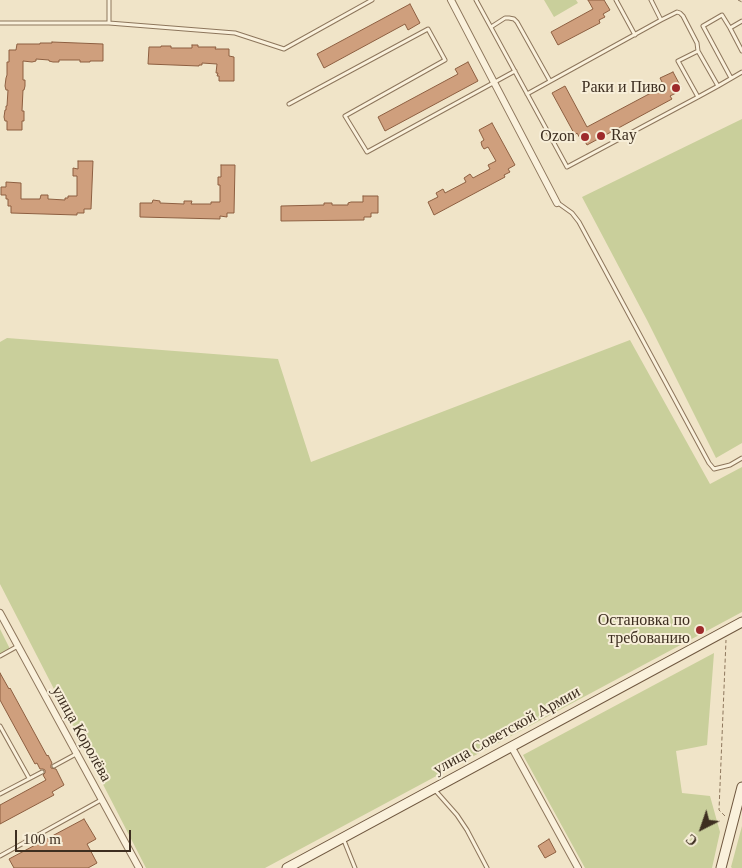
<!DOCTYPE html>
<meta charset="utf-8">
<style>
body{margin:0}
#map{position:relative;width:742px;height:868px;overflow:hidden;background:#f0e4c8;font-family:Georgia,serif}
canvas{display:block}
.north{position:absolute;left:677px;top:803px;width:50px;height:50px;-webkit-text-stroke:4px #f7eed8;paint-order:stroke;rotate:221deg;font-size:14px;font-weight:700;line-height:20px;text-align:center;color:#3d2e20}
.north::after{content:'';display:block;margin:auto;width:18px;height:22px;background:#3d2e20;clip-path:polygon(50% 0,100% 100%,50% 72%,0 100%)}
.scale{position:absolute;left:15px;top:830px;width:116px;height:22px;box-sizing:border-box;border:2px solid #3d2e20;border-top:0;padding-left:6px;font-size:15px;line-height:18px;white-space:nowrap;color:#3d2e20;-webkit-text-stroke:4px #f7eed8;paint-order:stroke}
</style>
<div id="map">
<canvas width="742" height="868"></canvas>
<div class="north">С</div>
<div class="scale">100 m</div>
</div>
<script>
const c = document.querySelector('canvas').getContext('2d');
c.lineJoin = 'round';
function fillPath(path, color) { c.fillStyle = color; c.fill(path, 'evenodd'); }
const poly = rows => new Path2D(rows.map(r => 'M' + r).join(''));
function strokePath(path, color, width, dash) { c.strokeStyle = color; c.lineWidth = width; c.lineCap = dash ? 'butt' : 'round'; c.setLineDash(dash || []); c.stroke(path); }
function label(font, color, halo, rows, align = 'center') {
  c.font = font + ' Georgia,serif'; c.lineWidth = 4; c.setLineDash([]); c.textBaseline = 'middle'; c.strokeStyle = halo; c.fillStyle = color; for (const [text, x, y, turn = 0] of rows) {
    c.save(); c.translate(x, y); c.rotate((+turn || 0) * Math.PI / 180); c.textAlign = isNaN(turn) ? turn : align; if (halo) c.strokeText(text, 0, 0); c.fillText(text, 0, 0); c.restore();
  }
}
fillPath(poly([
 [544,0,576,0,578,3,554,17],
 [742,119,742,443,716,458,647,320,582,197],
 [7,338,278,359,311,462,630,340,710,484,742,467,742,612,265,868,146,868,0,584,0,342],
 [0,629,9,647,9,650,0,657],
 [714,653,707,745,676,751,682,793,710,796,720,832,712,868,585,868,523,755],
 [742,826,742,868,732,868,731,867]
]), '#c9cf9b');
const building = poly([
 [588,0,604,0,610,10,603,14,605,17,599,20,600,23,558,45,551,32,593,9,588,0],
 [410,4,420,23,408,30,405,24,324,68,317,54,410,4],
 [52,42,103,44,103,61,90,61,90,62,80,62,80,60,59,60,59,62,53,62,49,61,49,60,36,59,36,61,32,62,23,61,23,80,25,80,25,86,24,90,23,90,22,111,24,111,24,121,22,121,22,130,7,130,7,121,5,121,4,117,5,110,6,110,6,106,7,106,8,90,6,90,5,86,6,78,7,75,7,62,9,62,9,50,16,50,17,44,40,44,40,43,52,43,52,42],
 [192,45,198,45,198,47,216,47,215,49,229,49,229,56,234,57,234,81,219,81,219,76,217,76,218,73,216,73,217,64,202,63,202,65,199,65,199,66,148,64,149,47,161,47,161,46,171,46,171,48,192,48,192,45],
 [468,62,478,81,385,131,378,117,458,74,455,69,468,62],
 [673,72,681,87,674,90,676,93,670,96,672,99,587,145,583,138,581,140,577,133,575,135,552,93,565,86,587,127,664,86,660,78,673,72],
 [492,123,515,165,508,169,510,172,504,175,505,177,434,215,428,202,438,197,436,193,443,189,445,193,466,182,464,178,470,174,473,178,490,169,488,165,496,161,488,147,484,149,482,146,481,142,484,140,479,130,492,123],
 [78,161,93,161,91,209,84,209,84,213,77,213,77,215,11,213,11,206,8,206,8,199,6,199,6,195,1,195,1,187,6,187,6,182,21,183,21,199,40,199,41,195,48,195,48,199,65,200,65,198,68,198,68,196,77,196,77,176,73,176,73,168,78,169,78,161],
 [221,165,235,165,234,213,227,213,227,217,220,216,220,219,140,217,140,203,152,203,153,200,160,201,160,203,184,204,184,201,192,201,191,204,211,204,211,202,220,202,220,185,218,185,218,177,221,177,221,165],
 [363,196,378,196,378,213,371,213,371,217,364,217,364,220,281,221,281,206,324,205,324,203,332,203,332,205,348,205,348,203,351,202,363,202,363,196],
 [0,673,9,689,10,688,47,756,48,755,52,763,51,765,51,768,56,769,64,785,52,792,54,795,0,824,0,805,46,780,43,775,45,773,45,770,43,769,40,769,37,763,35,764,0,700,0,673],
 [84,819,96,839,87,844,97,863,88,868,14,868,9,859,84,819],
 [549,839,556,852,545,858,538,846,549,839]
]);
fillPath(building, '#cf9f7d');
strokePath(building, '#8d5f41', 1);
const lane = poly([
 [109,0,109,23],
 [476,0,567,167,698,97],
 [616,0,635,35],
 [651,0,661,20,677,12,680,13,683,16,697,43,698,51,718,86,742,72],
 [742,21,730,28,742,51],
 [0,23,109,23,235,33,284,49,372,0],
 [491,27,505,18,509,18,514,19,517,22,550,81],
 [730,28,722,15,703,26,731,78],
 [698,51,678,61,698,97,718,86],
 [527,94,661,20],
 [289,104,428,29,445,60,345,116,367,152,515,71],
 [558,203,572,213,579,222,709,463,714,469,730,465,742,458],
 [0,656,18,646],
 [0,726,29,778],
 [54,766,76,754],
 [434,789,457,815,467,830,487,868],
 [0,794,42,772],
 [343,838,355,868],
 [0,856,101,800]
]);
const street = poly([
 [451,0,557,203],
 [0,613,139,868],
 [511,746,578,868]
]);
const secondary = poly([
 [287,868,742,622],
 [721,868,742,787]
]);
strokePath(lane, '#8d765c', 5);
strokePath(street, '#8d765c', 8);
strokePath(secondary, '#6f573f', 11);
strokePath(poly([
 [738,0,742,2],
 [725,816,719,810,726,640]
]), '#8d765c', 1, [4, 2.5]);
strokePath(lane, '#faf1dc', 3);
strokePath(street, '#faf1dc', 6);
strokePath(secondary, '#faf1dc', 9);
for (const [x, y, r, color] of [
 [676,88,5,"#9e2a2b"],
 [601,136,5,"#9e2a2b"],
 [585,137,5,"#9e2a2b"],
 [700,630,5,"#9e2a2b"]
]) { const dot = new Path2D(); dot.arc(x, y, r, 0, 2 * Math.PI); c.fillStyle = color; c.fill(dot); strokePath(dot, '#f7eed8', 2); }
label('16px', '#3d2e20', '#f7eed8', [
 ["Раки и Пиво",666,88],
 ["Ray",611,136,"left"],
 ["Ozon",575,137],
 ["Остановка по",690,621],
 ["требованию",690,639]
], 'right');
label('16px', '#3d2e20', '#f7eed8', [
 ["улица Советской Армии",507,731,-29],
 ["улица Королёва",81,734,61]
]);
</script>
